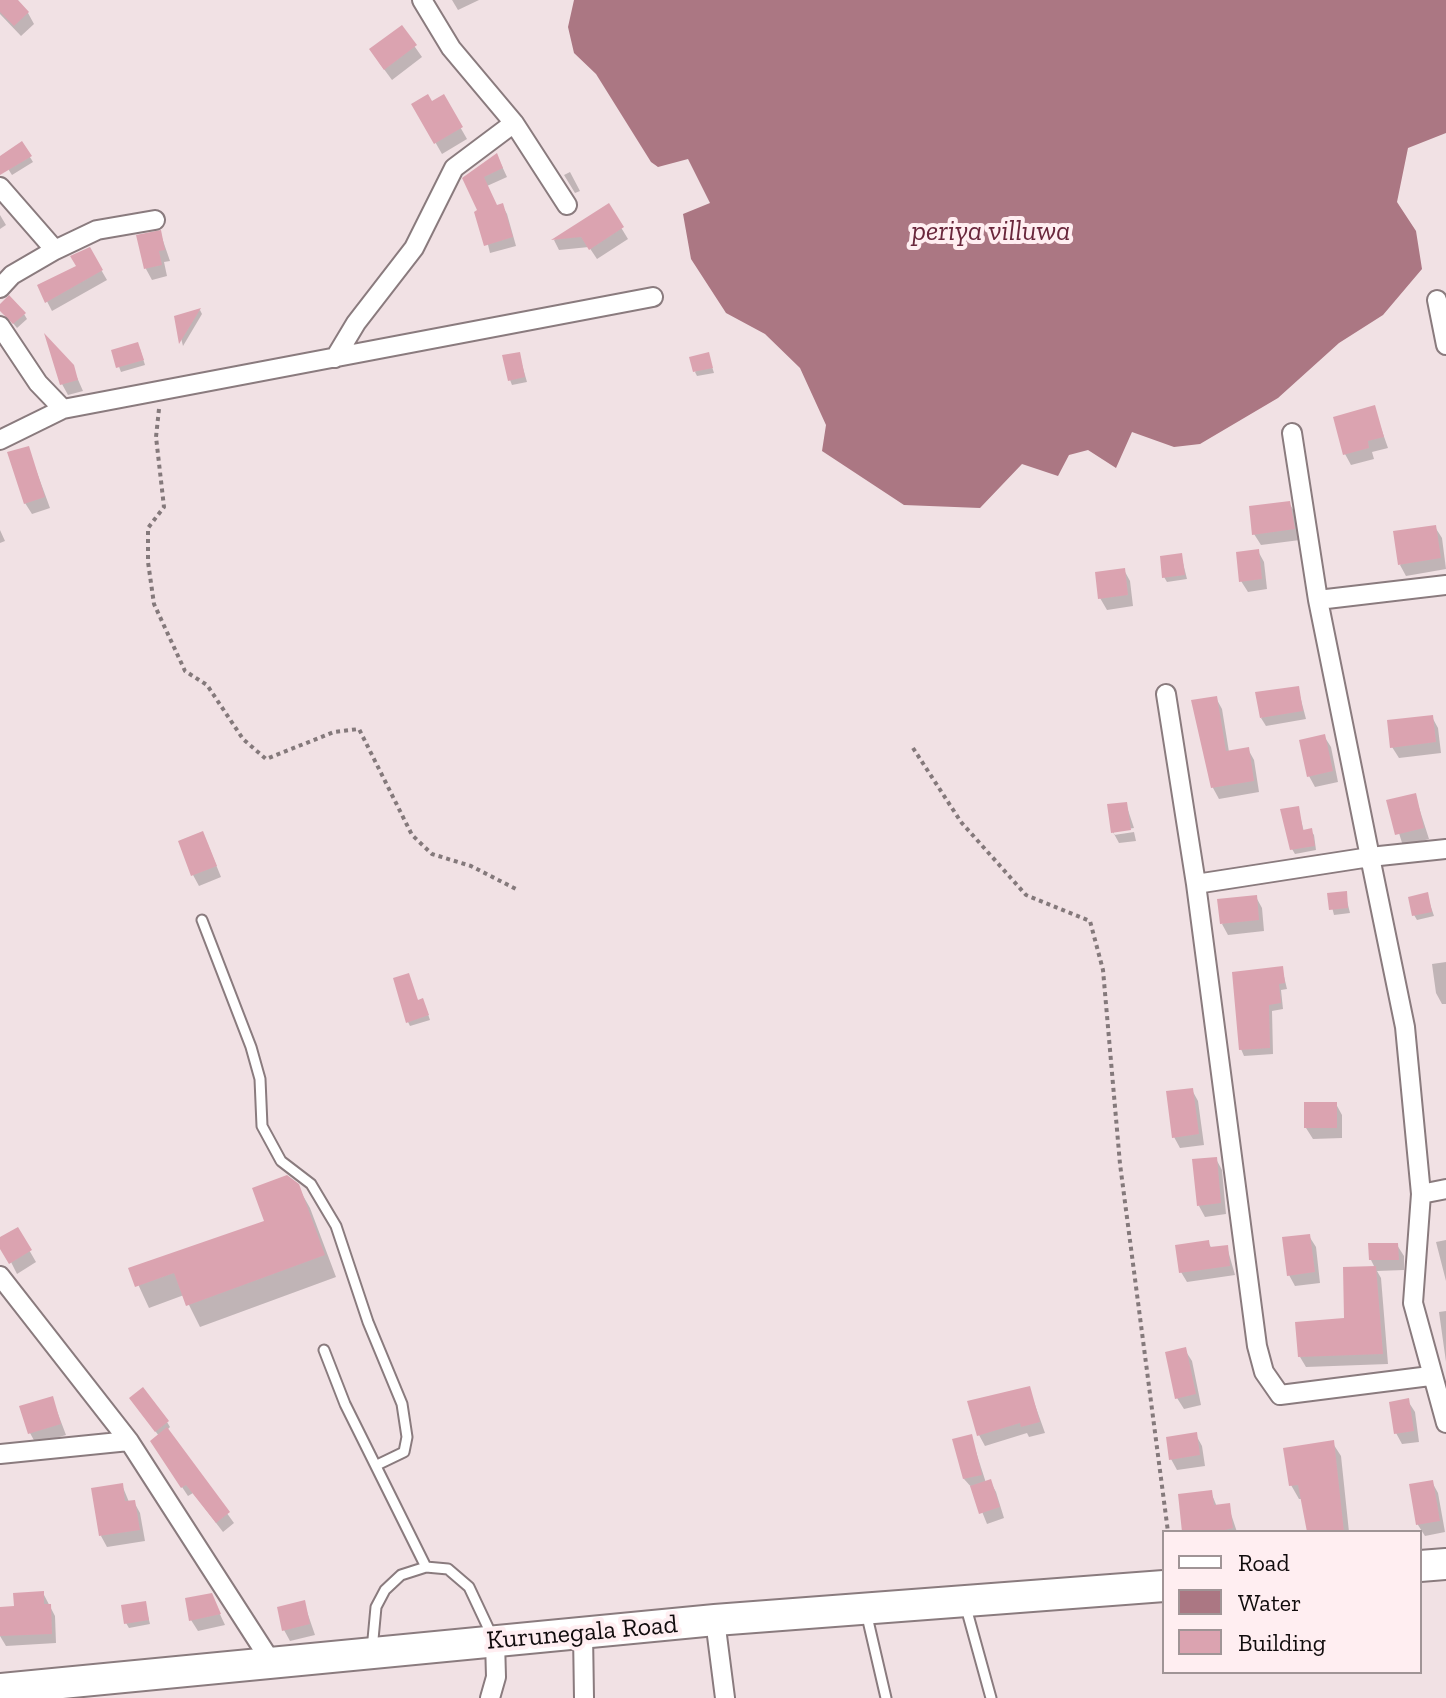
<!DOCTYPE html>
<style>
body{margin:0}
#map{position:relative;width:1446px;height:1698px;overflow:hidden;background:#f1e1e4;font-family:"Zilla Slab",serif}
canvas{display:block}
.legend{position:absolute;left:1162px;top:1530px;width:260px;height:144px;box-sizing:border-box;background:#ffeef1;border:2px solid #a09496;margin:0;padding:10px 14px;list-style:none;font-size:24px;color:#110c0d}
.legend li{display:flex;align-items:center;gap:16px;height:40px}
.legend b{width:40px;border:2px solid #a09496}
</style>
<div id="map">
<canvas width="1446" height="1698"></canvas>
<ul class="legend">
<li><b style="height:10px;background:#fff"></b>Road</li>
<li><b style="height:22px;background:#ab7783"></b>Water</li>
<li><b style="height:22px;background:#dba3b0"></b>Building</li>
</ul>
</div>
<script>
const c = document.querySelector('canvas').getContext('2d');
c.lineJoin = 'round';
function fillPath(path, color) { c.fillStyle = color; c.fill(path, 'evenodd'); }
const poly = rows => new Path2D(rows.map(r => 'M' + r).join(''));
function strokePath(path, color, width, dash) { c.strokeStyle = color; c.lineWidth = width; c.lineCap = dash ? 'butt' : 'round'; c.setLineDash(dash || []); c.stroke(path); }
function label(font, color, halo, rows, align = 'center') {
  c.font = font + ' "Zilla Slab",serif'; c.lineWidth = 8; c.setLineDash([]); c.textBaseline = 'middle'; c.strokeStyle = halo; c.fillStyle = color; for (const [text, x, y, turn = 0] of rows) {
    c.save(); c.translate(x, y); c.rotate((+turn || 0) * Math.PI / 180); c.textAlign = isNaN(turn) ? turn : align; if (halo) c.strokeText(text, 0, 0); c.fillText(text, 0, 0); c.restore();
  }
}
fillPath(poly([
 [574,0,1446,0,1446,133,1408,148,1397,202,1416,231,1422,269,1383,315,1339,343,1278,398,1200,444,1174,447,1132,432,1116,468,1088,450,1069,455,1058,476,1022,464,980,508,904,505,822,451,826,425,800,368,765,334,726,313,691,259,683,214,710,203,688,159,658,167,651,162,596,74,574,53,568,27]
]), '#ab7783');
fillPath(poly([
 [0,0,15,0,28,13,34,24,21,36,0,14],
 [452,0,479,0,458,10],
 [401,27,422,57,392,80,378,61],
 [443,97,467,139,442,154,414,105,432,104],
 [22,144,33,162,12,175,1,158],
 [501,164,507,177,487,186,497,207,502,205,507,214,516,246,490,253,480,212,465,179],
 [570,172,580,191,575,193,564,175],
 [608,206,628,239,597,259,589,247,559,250,554,240],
 [0,215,6,225,0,229],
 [160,232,170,261,164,262,167,276,152,280,146,269,139,237],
 [89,249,107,280,52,311,39,286,78,267],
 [0,307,24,314,27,319,17,328],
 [200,310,202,314,183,346,176,318],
 [140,349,145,365,121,372,113,351],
 [519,354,527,382,512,385,510,380],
 [708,354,714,373,697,376,695,372],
 [72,366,83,391,68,395,62,384],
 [1374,408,1388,448,1372,452,1374,459,1351,465,1345,454],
 [28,448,50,508,32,514,25,503],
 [1289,503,1296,514,1300,540,1261,545,1254,534],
 [1435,527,1442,538,1446,569,1406,576,1400,565],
 [0,530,5,541,0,543],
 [1258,551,1264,562,1267,589,1248,592,1241,581],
 [1181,555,1187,579,1167,582,1164,577],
 [1124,570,1130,581,1133,606,1107,610,1100,598],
 [1298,688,1306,719,1266,726,1261,718],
 [1216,698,1222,709,1229,752,1248,749,1254,760,1259,792,1219,799,1213,788,1193,702],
 [1432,717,1438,728,1441,753,1399,758,1392,747],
 [1324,736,1331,747,1338,782,1315,787,1309,776],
 [1415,795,1429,839,1403,846,1389,801],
 [1126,804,1134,828,1114,831,1114,835,1134,832,1136,841,1119,843,1113,832],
 [1298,808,1304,832,1311,831,1314,835,1316,850,1295,854,1292,849],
 [208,845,221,877,199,886,193,875],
 [1345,893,1350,913,1334,915,1329,895],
 [1427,895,1434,916,1417,920,1414,915],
 [1256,897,1262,908,1264,931,1228,935,1222,924],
 [1446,962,1446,1004,1442,1004,1436,993,1432,964],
 [1282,968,1287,989,1281,990,1283,1009,1272,1011,1273,1054,1244,1056,1241,1049],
 [418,1002,425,1005,430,1020,410,1026,408,1022],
 [1192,1090,1198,1101,1204,1145,1180,1148,1174,1137],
 [1336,1104,1342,1115,1342,1138,1313,1139,1306,1128],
 [1216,1159,1222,1170,1226,1214,1205,1217,1199,1206],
 [297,1185,310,1208,336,1277,200,1327,184,1295,149,1308,131,1269,266,1222],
 [17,1229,36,1262,17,1274,0,1240],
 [1309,1236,1316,1247,1320,1283,1295,1286,1289,1275],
 [1446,1240,1446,1281,1436,1242],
 [1208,1242,1212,1249,1227,1247,1235,1275,1187,1282,1181,1272],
 [1397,1245,1404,1256,1404,1270,1377,1271,1381,1278,1388,1364,1306,1367,1300,1357,1346,1320,1375,1268,1371,1260],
 [1446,1311,1446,1362,1439,1312],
 [1185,1350,1192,1361,1201,1405,1184,1409,1177,1398],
 [1029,1388,1045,1433,1029,1437,1027,1433,985,1446,979,1435],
 [143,1390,167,1422,170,1427,167,1430,234,1523,223,1532,193,1493,188,1496,158,1451,159,1436,134,1403],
 [52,1398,66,1435,36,1444,30,1433],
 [1408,1401,1415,1412,1419,1442,1402,1444,1396,1433],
 [1196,1435,1202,1446,1205,1466,1177,1470,1171,1459],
 [971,1436,986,1483,990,1481,996,1492,1004,1518,987,1524,973,1489,964,1479],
 [1332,1442,1341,1456,1349,1532,1309,1532,1303,1499,1299,1499,1291,1485],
 [1432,1482,1438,1493,1445,1532,1425,1536,1418,1525,1411,1486],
 [122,1485,129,1502,134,1502,140,1513,145,1541,107,1547,101,1536],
 [1211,1492,1217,1507,1228,1505,1237,1532,1184,1532],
 [43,1593,55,1616,56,1643,6,1646,0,1636,0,1609,16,1608],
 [211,1595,225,1625,198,1631,191,1620],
 [304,1603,315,1635,290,1641,284,1630],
 [145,1604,150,1624,129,1628,126,1623]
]), '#0003');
fillPath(poly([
 [0,0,18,0,29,12,14,26,0,12],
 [402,25,417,45,384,70,369,49],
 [428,94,432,101,444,94,463,127,434,144,411,104],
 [22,141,32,156,0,175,0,156],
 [497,153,503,168,484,177,497,205,503,203,513,237,484,246,474,212,477,210,462,178],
 [609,203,624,227,589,250,581,237,551,240],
 [161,230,165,250,159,251,162,265,144,269,136,235],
 [90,247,103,270,45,303,37,285,76,266,70,256],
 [9,295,26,313,13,324,0,311,0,304],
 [201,308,179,344,174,316],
 [44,333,74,365,78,380,60,385],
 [138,342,144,360,116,368,111,350],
 [520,352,525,377,508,381,502,355],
 [709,352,713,368,693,372,689,357],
 [1375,405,1384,437,1368,441,1369,448,1343,455,1333,417],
 [29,446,45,497,24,504,7,452],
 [1290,501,1295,529,1252,535,1249,506],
 [1436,525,1441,558,1398,565,1393,531],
 [1259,549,1262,579,1239,582,1236,552],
 [1182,553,1185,575,1162,578,1160,556],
 [1125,568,1128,595,1098,599,1095,572],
 [1299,686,1303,711,1260,718,1255,692],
 [1217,696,1226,751,1249,747,1254,781,1211,788,1191,700],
 [1433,715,1436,742,1390,748,1387,720],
 [1325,734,1333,771,1307,777,1299,740],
 [1416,793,1424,828,1395,835,1386,800],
 [1127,802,1131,830,1111,833,1107,804],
 [1299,806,1303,830,1312,828,1315,846,1290,850,1280,809],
 [203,831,217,866,191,876,178,841],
 [1347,891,1348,908,1329,910,1327,893],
 [1428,892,1432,912,1412,916,1408,897],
 [1257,895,1259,920,1220,924,1217,899],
 [1283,966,1285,983,1279,984,1281,1003,1269,1005,1270,1048,1239,1050,1232,972],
 [409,973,418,1000,423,998,429,1015,406,1023,393,978],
 [1193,1088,1199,1134,1172,1138,1166,1091],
 [1304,1102,1337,1102,1337,1128,1304,1128],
 [1217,1157,1221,1203,1197,1206,1192,1159],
 [287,1175,299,1184,325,1255,186,1306,174,1273,135,1287,128,1268,264,1221,252,1188],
 [18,1227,32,1250,9,1264,0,1249,0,1237],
 [1310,1234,1315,1272,1287,1276,1282,1237],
 [1209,1240,1210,1247,1228,1245,1230,1266,1179,1273,1175,1245],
 [1368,1243,1398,1243,1399,1260,1369,1260],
 [1376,1266,1383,1354,1298,1357,1295,1322,1344,1318,1343,1267],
 [1186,1347,1196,1394,1175,1399,1165,1352],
 [1030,1386,1040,1422,1021,1427,1020,1423,977,1436,967,1401],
 [143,1387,169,1421,155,1432,129,1398],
 [53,1396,61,1424,28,1434,19,1406],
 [1409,1398,1414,1431,1394,1434,1389,1402],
 [167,1427,230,1512,216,1523,186,1485,181,1488,150,1441],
 [1197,1432,1200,1455,1169,1460,1166,1437],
 [972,1434,982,1475,963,1479,952,1439],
 [1334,1440,1344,1532,1307,1532,1298,1485,1289,1486,1283,1448],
 [991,1479,1000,1507,979,1514,970,1486],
 [1433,1480,1440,1521,1416,1525,1409,1484],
 [123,1483,125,1501,135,1500,140,1530,99,1536,91,1488],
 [1212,1490,1214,1505,1230,1503,1233,1528,1217,1532,1182,1532,1178,1494],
 [44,1591,44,1604,51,1604,52,1634,0,1636,0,1607,14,1606,13,1593],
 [212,1593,221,1614,189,1621,185,1598],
 [305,1600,310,1624,282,1631,277,1607],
 [146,1601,149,1620,124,1624,121,1605]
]), '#dba3b0');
const service = poly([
 [202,920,251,1047,260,1079,262,1126,281,1161,311,1184,336,1226,368,1322,402,1404,407,1437,404,1452,377,1465],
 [324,1350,345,1404,426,1567],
 [965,1604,991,1698],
 [866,1612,886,1698],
 [372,1650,376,1607,385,1590,401,1575,426,1567,448,1569,469,1587,493,1638]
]);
const minor = poly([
 [422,0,451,48,514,123,567,205],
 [0,187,55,250,12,275,0,288],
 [55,250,97,230,155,220],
 [1437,300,1446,345],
 [0,326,38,383,63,409],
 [335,358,356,323,414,248,454,168,514,123],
 [1292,433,1318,600,1446,585],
 [0,440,63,409,653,297],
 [1318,600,1370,857,1446,849],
 [1166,694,1196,884,1257,1346,1264,1372,1280,1395,1430,1376],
 [1196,884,1370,857,1405,1027,1421,1194],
 [1446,1189,1421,1194,1413,1303,1446,1423],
 [0,1276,129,1441,272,1663],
 [0,1454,129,1441],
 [715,1620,725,1698],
 [583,1633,584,1698],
 [490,1698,496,1677,495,1641]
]);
const trunk = poly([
 [1420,1566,1446,1564],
 [0,1689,715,1620,1164,1586]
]);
strokePath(service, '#8a7b7e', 13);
strokePath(minor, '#8a7b7e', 22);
strokePath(trunk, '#8a7b7e', 34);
strokePath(poly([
 [159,409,156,437,164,507,148,528,148,562,154,604,185,671,207,685,243,739,266,759,334,732,359,729,412,835,432,854,471,866,516,889],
 [913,748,961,822,1026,895,1090,921,1103,970,1120,1164,1168,1532]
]), '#84797b', 4, [4, 4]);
strokePath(service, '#fff', 9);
strokePath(minor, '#fff', 18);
strokePath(trunk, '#fff', 30);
label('26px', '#110c0d', '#ffeef1', [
 ["Kurunegala Road",582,1633,-5]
]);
label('italic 28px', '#6a273c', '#ffeef1', [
 ["periya villuwa",991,232]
]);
</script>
